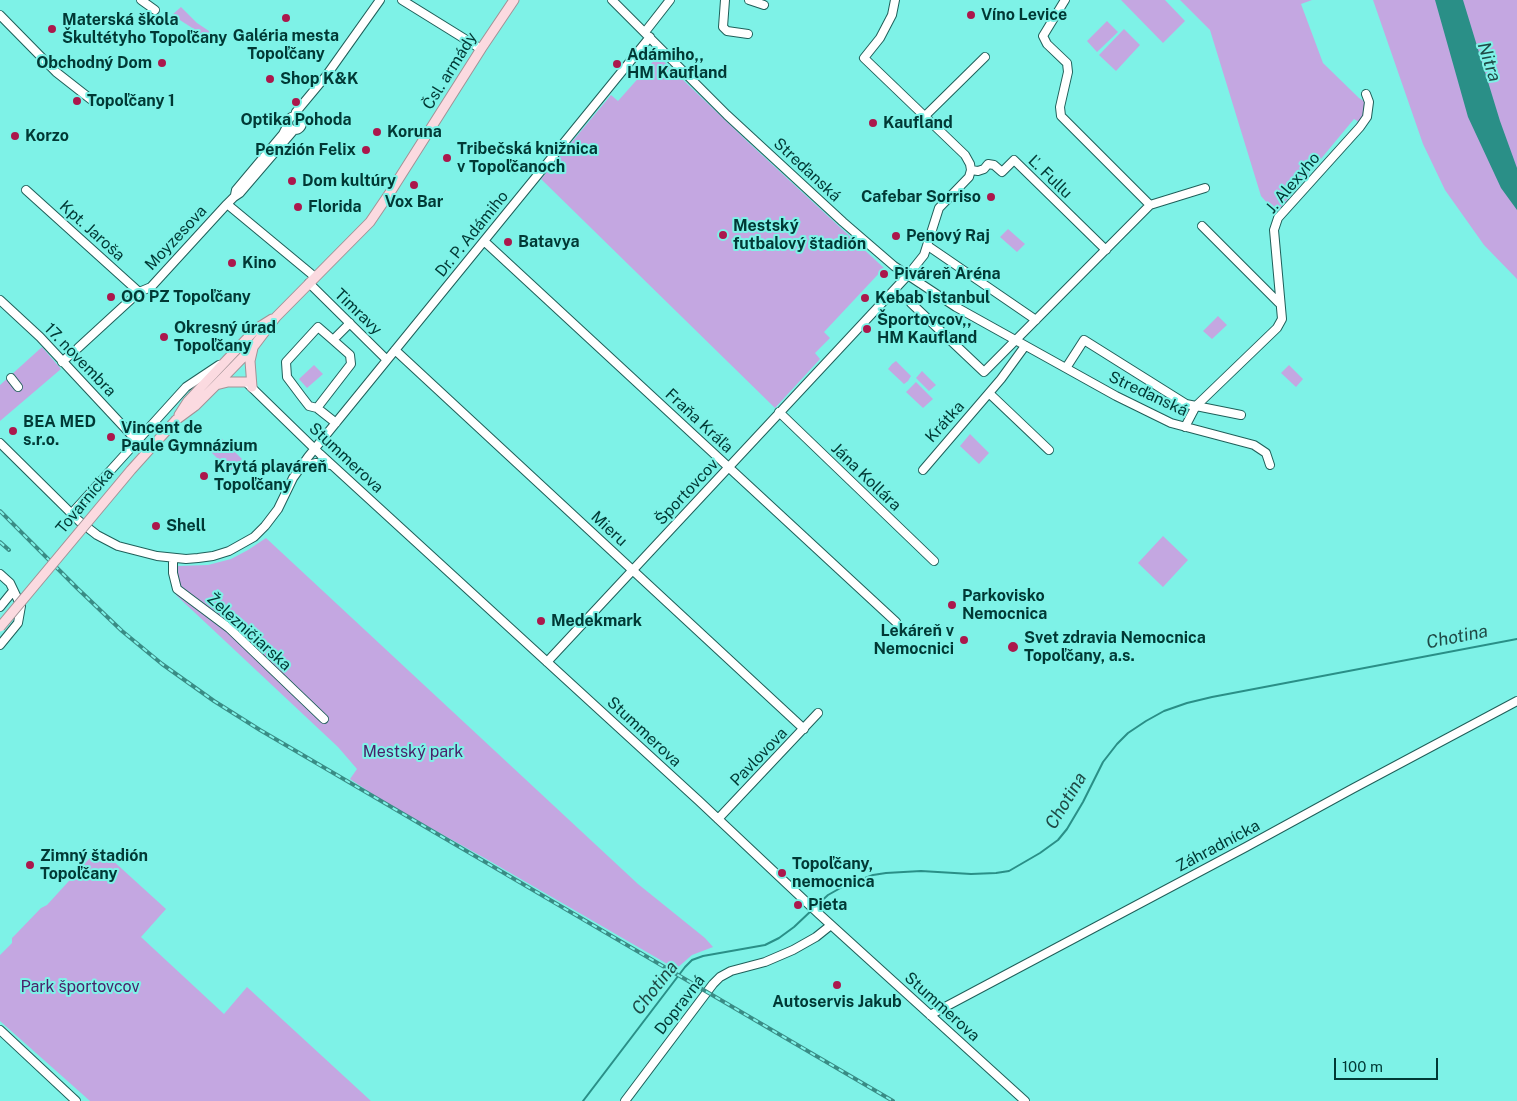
<!DOCTYPE html>
<meta charset="utf-8">
<style>
body{margin:0}
#map{position:relative;width:1517px;height:1101px;overflow:hidden;background:#7ef2e7;font-family:"Public Sans",sans-serif}
canvas{display:block}
.scale{position:absolute;left:1334px;top:1058px;width:104px;height:22px;box-sizing:border-box;border:2px solid #013935;border-top:0;padding-left:6px;font-size:15px;line-height:18px;white-space:nowrap;color:#013935;-webkit-text-stroke:4px #7ef2e7;paint-order:stroke}
</style>
<div id="map">
<canvas width="1517" height="1101"></canvas>
<div class="scale">100 m</div>
</div>
<script>
const c = document.querySelector('canvas').getContext('2d');
c.lineJoin = 'round';
function fillPath(path, color) { c.fillStyle = color; c.fill(path, 'evenodd'); }
const poly = rows => new Path2D(rows.map(r => 'M' + r).join(''));
function strokePath(path, color, width, dash) { c.strokeStyle = color; c.lineWidth = width; c.lineCap = dash ? 'butt' : 'round'; c.setLineDash(dash || []); c.stroke(path); }
function label(font, color, halo, rows, align = 'center') {
  c.font = font + ' "Public Sans",sans-serif'; c.lineWidth = 4; c.setLineDash([]); c.textBaseline = 'middle'; c.strokeStyle = halo; c.fillStyle = color; for (const [text, x, y, turn = 0] of rows) {
    c.save(); c.translate(x, y); c.rotate((+turn || 0) * Math.PI / 180); c.textAlign = isNaN(turn) ? turn : align; if (halo) c.strokeText(text, 0, 0); c.fillText(text, 0, 0); c.restore();
  }
}
fillPath(poly([
 [1121,0,1165,0,1185,21,1163,43],
 [1180,0,1312,0,1301,4,1323,63,1359,98,1365,102,1367,112,1359,122,1354,119,1276,213,1261,196,1210,30],
 [1373,0,1517,0,1517,279,1484,245,1445,190,1423,144],
 [181,7,197,23,209,31,210,34,208,38,172,15],
 [1107,21,1118,32,1097,52,1087,41],
 [1124,29,1140,45,1116,71,1099,55],
 [658,56,749,143,884,268,824,332,830,338,815,353,820,359,775,408,541,179,611,95,618,101],
 [1008,229,1025,244,1017,252,1000,237],
 [1218,316,1227,325,1212,339,1203,331],
 [42,347,61,369,0,421,0,385],
 [896,361,911,376,908,381,904,384,888,369,892,364],
 [314,365,323,374,307,388,299,379],
 [1289,365,1303,379,1296,387,1281,373],
 [922,371,936,385,929,391,916,378],
 [916,382,933,399,923,408,906,392],
 [970,434,989,453,979,464,960,446],
 [221,438,242,459,230,471,209,450],
 [1163,536,1188,560,1163,587,1138,563],
 [266,538,638,884,705,938,713,947,692,955,676,969,488,860,386,803,350,779,357,769,338,747,176,595,177,566,208,565,231,559,248,550],
 [99,848,166,909,141,937,224,1014,247,987,371,1101,90,1101,0,1021,0,955,12,943,12,938,16,934,41,908,47,905]
]), '#c4a7e1');
fillPath(poly([
 [1435,0,1463,0,1500,121,1517,168,1517,210,1501,188,1468,117]
]), '#2a8f87');
strokePath(poly([
 [816,906,828,895,844,886,873,875,886,873,921,871,971,874,996,873,1009,871,1040,853,1058,840,1067,829,1083,802,1103,762,1117,744,1128,733,1146,721,1164,711,1187,703,1212,697,1517,639],
 [583,1101,685,967,692,960,703,956,765,945,779,938,794,927,812,910]
]), '#2a8f87', 2);
const minor = poly([
 [141,0,155,10],
 [402,0,481,49],
 [612,0,727,115,843,222,894,266,956,307,1116,396,1171,423,1254,445,1266,453,1270,465],
 [725,0,723,27,727,31,748,34],
 [749,0,764,5],
 [0,15,56,72,93,101],
 [645,32,670,0],
 [296,112,326,76,380,0],
 [925,116,985,57],
 '288 123a7 7 0 1 1 14 0a7 7 0 1 1-14 0Z',
 [971,170,978,171,984,169,988,164,994,165,1002,172,1014,160,1106,250],
 [26,190,139,292],
 [235,195,236,190,283,134,288,124],
 [227,204,315,277],
 [1150,205,1205,188],
 [1202,226,1279,303],
 [484,241,896,622],
 [928,246,1036,320],
 [309,283,387,360],
 [0,300,40,337,137,441],
 [911,303,984,372,1150,205,1061,116,1060,107,1068,72,1067,63,1047,44,1043,36,1065,0],
 [78,348,139,292,151,287,227,204,234,197,240,193,294,130],
 [395,350,804,729],
 [62,362,72,353],
 [1066,368,1084,340,1186,404,1241,415],
 [11,378,18,387],
 [248,384,320,454,699,801,819,914,1025,1101],
 [989,393,1049,450],
 [317,408,351,364,350,355,333,340],
 [779,412,934,561],
 [336,423,317,408,309,406,302,397,287,377,286,362,318,327,333,340,350,323],
 [1185,427,1196,406,1277,328,1282,319,1274,230,1278,218,1360,127,1367,117,1369,102,1366,94],
 [0,443,79,521,97,535,118,546,157,556,186,559,198,558,213,556,229,551,254,537,265,526,278,509,293,478,308,457,650,37],
 [300,467,316,463,331,465],
 [923,470,1001,379,1025,346],
 [72,513,186,387,219,365],
 [173,558,173,573,177,589,229,628,324,719],
 [0,574,10,583,21,606,18,623,0,645],
 [0,607,13,591],
 [547,662,908,275,924,255,939,208,969,177,971,170,970,164,965,155,864,58,880,38,892,15,895,0],
 [718,819,818,713],
 [930,1015,1246,847,1352,789,1517,701],
 [0,1030,76,1101],
 [625,1101,713,984,720,977,731,971,765,962,793,950,816,937,831,925]
]);
const major = poly([
 [216,385,228,382,246,382],
 [252,387,250,361,253,348],
 [179,415,188,401,256,329,272,319],
 [176,420,195,406,216,385,254,346,276,317,370,222,391,191,481,49,514,0]
]);
strokePath(minor, '#1f5f59', 10);
strokePath(major, '#a29296', 11);
strokePath(minor, '#fff', 8);
strokePath(major, '#fbdae0', 9);
const rail = poly([
 [0,511,77,588,122,631,162,664,214,701,260,730,893,1101],
 [0,542,9,550]
]);
strokePath(rail, '#398c85', 4);
strokePath(rail, '#7ef2e7', 2, [5.5]);
const majorBridge = poly([
 [0,627,131,470,176,420]
]);
strokePath(majorBridge, '#a29296', 11, []);
strokePath(majorBridge, '#fbdae0', 9);
for (const [x, y, r, color] of [
 [971,15,5,"#ab184c"],
 [286,18,5,"#ab184c"],
 [52,29,5,"#ab184c"],
 [162,63,5,"#ab184c"],
 [617,64,5,"#ab184c"],
 [270,79,5,"#ab184c"],
 [77,101,5,"#ab184c"],
 [296,102,5,"#ab184c"],
 [873,123,5,"#ab184c"],
 [377,132,5,"#ab184c"],
 [15,136,5,"#ab184c"],
 [366,150,5,"#ab184c"],
 [447,158,5,"#ab184c"],
 [292,181,5,"#ab184c"],
 [414,185,5,"#ab184c"],
 [991,197,5,"#ab184c"],
 [298,207,5,"#ab184c"],
 [723,235,5,"#ab184c"],
 [896,236,5,"#ab184c"],
 [508,242,5,"#ab184c"],
 [232,263,5,"#ab184c"],
 [884,274,5,"#ab184c"],
 [111,297,5,"#ab184c"],
 [865,298,5,"#ab184c"],
 [867,329,5,"#ab184c"],
 [164,337,5,"#ab184c"],
 [13,431,5,"#ab184c"],
 [111,437,5,"#ab184c"],
 [204,476,5,"#ab184c"],
 [156,526,5,"#ab184c"],
 [952,605,5,"#ab184c"],
 [541,621,5,"#ab184c"],
 [964,640,5,"#ab184c"],
 [1013,647,6,"#ab184c"],
 [30,865,5,"#ab184c"],
 [782,873,5,"#ab184c"],
 [798,905,5,"#ab184c"],
 [837,985,5,"#ab184c"]
]) { const dot = new Path2D(); dot.arc(x, y, r, 0, 2 * Math.PI); c.fillStyle = color; c.fill(dot); strokePath(dot, '#7ef2e7', 2); }
label('bold 16px', '#013935', '#7ef2e7', [
 ["Víno Levice",981,15],
 ["Materská škola",62,20],
 ["Škultétyho Topoľčany",62,38],
 ["Galéria mesta",286,36,"center"],
 ["Topoľčany",286,54,"center"],
 ["Adámiho,,",627,55],
 ["HM Kaufland",627,73],
 ["Obchodný Dom",152,63,"right"],
 ["Shop K&K",280,79],
 ["Topoľčany 1",87,101],
 ["Optika Pohoda",296,120,"center"],
 ["Kaufland",883,123],
 ["Koruna",387,132],
 ["Korzo",25,136],
 ["Tribečská knižnica",457,149],
 ["v Topoľčanoch",457,167],
 ["Penzión Felix",356,150,"right"],
 ["Dom kultúry",302,181],
 ["Cafebar Sorriso",981,197,"right"],
 ["Vox Bar",414,202,"center"],
 ["Florida",308,207],
 ["Mestský",733,226],
 ["futbalový štadión",733,244],
 ["Penový Raj",906,236],
 ["Batavya",518,242],
 ["Kino",242,263],
 ["Piváreň Aréna",894,274],
 ["OO PZ Topoľčany",121,297],
 ["Kebab Istanbul",875,298],
 ["Športovcov,,",877,320],
 ["HM Kaufland",877,338],
 ["Okresný úrad",174,328],
 ["Topoľčany",174,346],
 ["BEA MED",23,422],
 ["s.r.o.",23,440],
 ["Vincent de",121,428],
 ["Paule Gymnázium",121,446],
 ["Krytá plaváreň",214,467],
 ["Topoľčany",214,485],
 ["Shell",166,526],
 ["Parkovisko",962,596],
 ["Nemocnica",962,614],
 ["Medekmark",551,621],
 ["Lekáreň v",954,631,"right"],
 ["Nemocnici",954,649,"right"],
 ["Svet zdravia Nemocnica",1024,638],
 ["Topoľčany, a.s.",1024,656],
 ["Zimný štadión",40,856],
 ["Topoľčany",40,874],
 ["Topoľčany,",792,864],
 ["nemocnica",792,882],
 ["Pieta",808,905],
 ["Autoservis Jakub",837,1002,"center"]
], 'left');
label('16px', '#013935', '#7ef2e7', [
 ["Čsl. armády",450,71,-58],
 ["Streďanská",807,170,43],
 ["Ľ. Fullu",1050,177,44],
 ["J. Alexyho",1293,183,-50],
 ["Kpt. Jaroša",92,231,42],
 ["Dr. P. Adámiho",472,234,-51],
 ["Moyzesova",176,238,-47],
 ["Timravy",358,312,44],
 ["17. novembra",80,360,46],
 ["Streďanská",1148,394,25],
 ["Fraňa Kráľa",699,421,43],
 ["Krátka",945,422,-48],
 ["Stummerova",346,458,43],
 ["Jána Kollára",866,477,44],
 ["Športovcov",687,492,-47],
 ["Tovarnícka",85,501,-50],
 ["Mieru",609,529,43],
 ["Železničiarska",249,632,42],
 ["Stummerova",644,732,43],
 ["Pavlovova",759,757,-46],
 ["Záhradnícka",1218,846,-28],
 ["Dopravná",680,1005,-52],
 ["Stummerova",942,1007,42]
]);
label('16px', '#4a2269', '#7ef2e7', [
 ["Mestský park",413,752],
 ["Park športovcov",80,987]
]);
label('italic 18px', '#1f4a46', '#7ef2e7', [
 ["Nitra",1489,62,72],
 ["Chotina",1457,637,-11],
 ["Chotina",1066,801,-59],
 ["Chotina",655,988,-52]
]);
</script>
